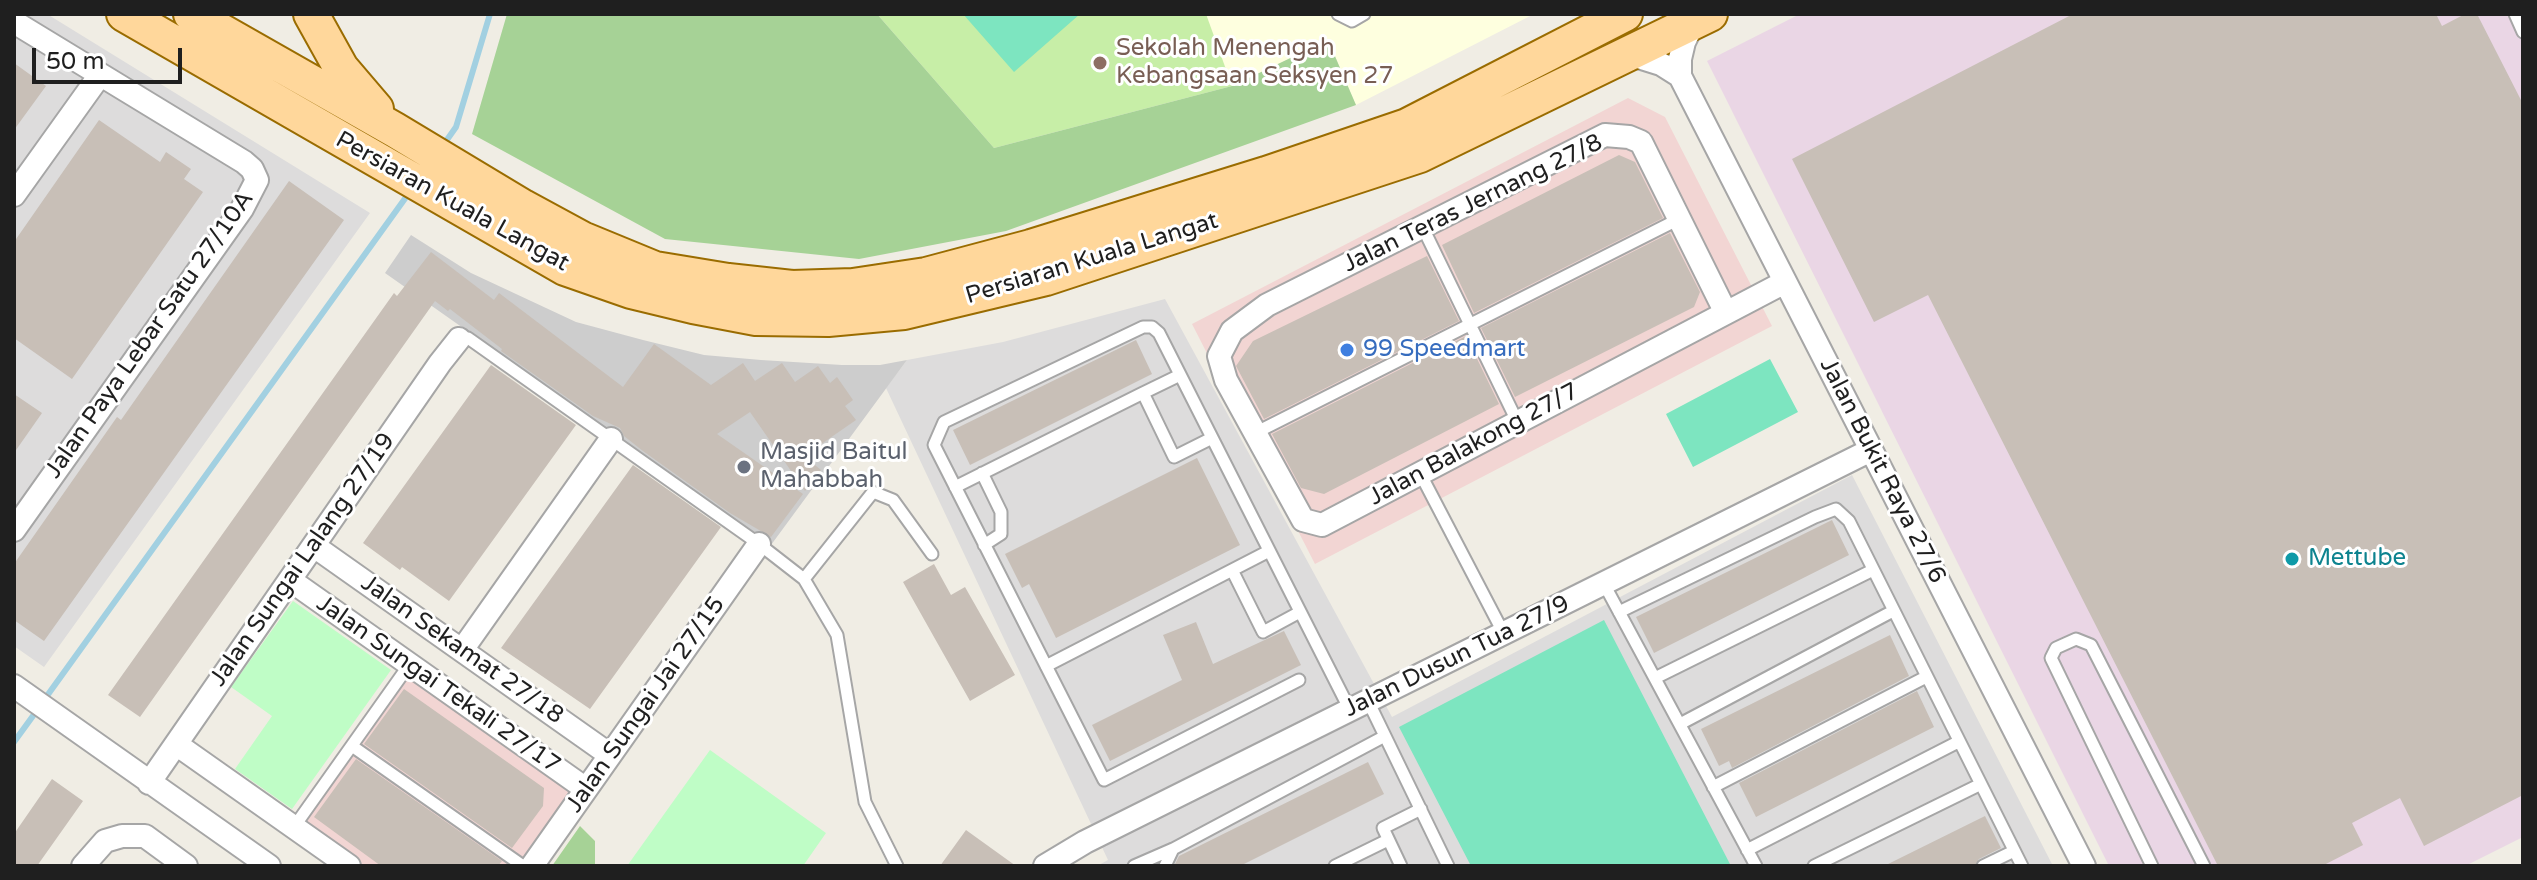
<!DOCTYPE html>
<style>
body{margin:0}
#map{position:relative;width:2537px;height:880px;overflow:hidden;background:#f0ede4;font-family:"Varela Round",sans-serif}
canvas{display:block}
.frame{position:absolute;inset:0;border:16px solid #1f1f1f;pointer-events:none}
.scale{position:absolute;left:32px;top:48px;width:150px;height:36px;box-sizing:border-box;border:4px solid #1f1f1f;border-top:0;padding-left:10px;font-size:24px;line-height:28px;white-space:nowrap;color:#1f1f1f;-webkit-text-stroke:6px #fff;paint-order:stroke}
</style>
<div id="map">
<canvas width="2537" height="880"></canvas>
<div class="frame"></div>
<div class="scale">50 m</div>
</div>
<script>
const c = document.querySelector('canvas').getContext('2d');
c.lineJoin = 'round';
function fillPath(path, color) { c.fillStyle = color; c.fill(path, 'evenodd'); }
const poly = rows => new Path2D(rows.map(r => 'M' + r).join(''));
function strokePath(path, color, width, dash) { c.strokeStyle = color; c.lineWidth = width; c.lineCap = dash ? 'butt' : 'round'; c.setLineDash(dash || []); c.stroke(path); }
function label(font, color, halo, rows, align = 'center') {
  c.font = font + ' "Varela Round",sans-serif'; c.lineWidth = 6; c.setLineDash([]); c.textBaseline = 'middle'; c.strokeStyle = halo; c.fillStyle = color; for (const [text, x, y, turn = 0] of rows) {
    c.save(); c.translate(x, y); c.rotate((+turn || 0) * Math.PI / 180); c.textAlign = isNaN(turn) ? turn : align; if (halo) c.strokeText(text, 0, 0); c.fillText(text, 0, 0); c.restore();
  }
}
fillPath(poly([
 [14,14,47,14,370,213,44,667,14,646],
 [1165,299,1392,717,1852,475,2053,866,1097,866,1108,860,886,388,907,360,1003,342]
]), '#dddcdc');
fillPath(poly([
 [1628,98,1665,117,1772,326,1315,564,1192,324],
 [410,675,574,793,523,866,365,866,304,824]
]), '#f2d5d3');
fillPath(poly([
 [1800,14,2523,14,2523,837,2465,866,2109,866,1707,61]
]), '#ead6e5');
fillPath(poly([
 [877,14,1534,14,1356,105,1328,40,1232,86]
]), '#feffdf');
fillPath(poly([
 [411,235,471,273,576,322,643,340,704,355,761,360,842,365,880,365,907,360,771,545,385,273]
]), '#cdcdcd');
fillPath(poly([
 [877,14,1206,14,1232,86,994,148]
]), '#c7eea7');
fillPath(poly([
 [507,14,877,14,994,148,1232,86,1328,40,1356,105,1006,231,859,259,665,239,472,134],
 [580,826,595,841,595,866,552,866]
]), '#a6d296');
fillPath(poly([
 [293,601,391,670,292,809,235,769,272,716,231,687],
 [710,750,826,833,803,866,627,866]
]), '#bffdc6');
fillPath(poly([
 [963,14,1080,14,1014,72],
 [1770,359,1798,412,1693,467,1666,414],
 [1604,620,1731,866,1471,866,1399,727]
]), '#7de5c0');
strokePath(poly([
 [444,144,456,127,490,14],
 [44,700,409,193],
 [14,742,38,709]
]), '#a2d0e1', 6);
fillPath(poly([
 [2073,14,2436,14,2442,26,2465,14,2477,14,2523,104,2523,795,2424,846,2400,798,2352,823,2363,845,2322,866,2218,866,1928,295,1874,322,1792,159],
 [14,63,46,86,14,130],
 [99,120,160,162,166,152,191,169,184,179,203,192,72,379,14,338,14,242],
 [1619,155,1635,162,1663,218,1474,313,1442,245],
 [289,181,344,220,44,641,14,620,14,564,117,417,121,420],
 [1670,233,1700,292,1694,307,1515,397,1481,328],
 [431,252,494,300,499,293,623,387,654,344,711,385,743,363,755,381,782,363,795,382,818,366,830,383,837,377,853,400,845,406,856,420,804,456,821,470,805,491,750,412,717,434,803,494,771,537,730,513,643,451,624,436,620,428,593,416,501,351,502,349,450,309,448,311,435,301,140,717,108,695,394,293,397,296],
 [1427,256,1459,321,1264,419,1236,366,1253,341],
 [1466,336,1499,404,1324,494,1301,488,1272,434],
 [1136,340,1152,374,970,465,953,430],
 [491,365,576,425,449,601,402,567,400,570,363,543],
 [14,394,42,413,14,453],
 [1197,458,1240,545,1056,638,1029,584,1022,588,1005,554],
 [633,465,721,527,590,709,501,648],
 [1832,520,1849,555,1654,653,1636,617],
 [934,564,951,595,965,587,1015,675,970,701,903,582],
 [1196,622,1213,664,1284,631,1301,665,1110,761,1092,725,1182,680,1163,635],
 [1890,635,1909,676,1732,768,1729,761,1719,766,1701,729],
 [404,689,544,788,543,806,512,848,364,744],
 [1917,691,1934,727,1756,817,1739,783],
 [356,759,502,861,498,866,381,866,314,817],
 [1368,762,1384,794,1240,866,1174,866,1179,856],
 [52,779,83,801,37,866,14,866,14,834],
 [1985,816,2001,848,1979,859,1975,866,1884,866],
 [966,830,1016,866,940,866]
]), '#c8bfb7');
const service = poly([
 [1338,14,1352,21,1364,14],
 [2515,14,2523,32],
 [1423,228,1517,421],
 [459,339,468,338,759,544,804,579,837,635,865,802,897,866],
 [1143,393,1180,375],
 [1255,433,1679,219],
 [982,473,1001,512,1001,534,984,545],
 [1421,475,1504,634],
 [955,487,1143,393,1174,457,1212,438],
 [1232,570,1263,632,1300,612],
 [804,579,873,492,893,500,932,554],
 [1604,584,1756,866],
 [1619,612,1815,517,1836,509,1849,521,2022,866],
 [1046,666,1269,551],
 [1655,678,1873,570],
 [1299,680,1104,780,934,445,944,422,1143,327,1152,327,1159,333,1350,710],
 [1368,701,1448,866],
 [1680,724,1893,611],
 [352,746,523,866],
 [1713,787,1926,677],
 [294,827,409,665],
 [1747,850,1958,742],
 [1134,866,1173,849],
 [1165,866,1173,849,1385,736],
 [1335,866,1388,840],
 [1401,866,1383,828,1421,809],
 [1814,866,1979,785],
 [1983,866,2014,851],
 [2152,866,2051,658,2056,648,2076,639,2091,645,2204,866]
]);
const minor = poly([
 [14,22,244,162,252,169,257,180,242,209,14,530],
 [1694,22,1684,42,1680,59,1680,76,2084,866],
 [1629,54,1661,64,1680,76],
 [14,195,100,75],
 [1725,311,1641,142,1629,137,1605,135,1267,305,1232,331,1219,356,1226,380,1303,520,1322,525,1785,282],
 [314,546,610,755],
 [290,580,586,789],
 [462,650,611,439],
 [14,686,269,866],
 [176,744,349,866],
 [149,783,440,363,459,339],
 [83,866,105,841,122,836,145,836,186,866],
 [532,866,759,544],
 [1045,866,1085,842,1871,450]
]);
const primary = poly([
 [124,14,565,268,631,291,693,306,756,318,828,319,904,312,1046,278,1420,155,1710,14],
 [191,14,395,130,523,207,582,239,655,269,728,281,792,288,853,286,926,275,1031,247,1266,174,1407,126,1625,14],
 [311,14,341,68,376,109]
]);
strokePath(service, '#a6a6a6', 15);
strokePath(minor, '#a6a6a6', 26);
strokePath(primary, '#9a6c00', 38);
strokePath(service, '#fff', 11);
strokePath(minor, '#fff', 22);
strokePath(primary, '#ffd79b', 34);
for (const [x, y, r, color] of [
 [1100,63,8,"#8d6e63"],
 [1347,350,8,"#3f7fe0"],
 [744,467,8,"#6b7280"],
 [2292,559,8,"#0f9aa8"]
]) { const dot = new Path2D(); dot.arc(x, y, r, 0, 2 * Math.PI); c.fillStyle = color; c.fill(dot); strokePath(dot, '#fff', 3); }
label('24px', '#785e54', '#fff', [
 ["Sekolah Menengah",1116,49],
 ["Kebangsaan Seksyen 27",1116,77]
], 'left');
label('24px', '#1f1f1f', '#fff', [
 ["Persiaran Kuala Langat",452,202,29],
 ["Jalan Teras Jernang 27/8",1473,204,-26],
 ["Persiaran Kuala Langat",1092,259,-17],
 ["Jalan Paya Lebar Satu 27/10A",150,335,-55],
 ["Jalan Balakong 27/7",1474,445,-28],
 ["Jalan Bukit Raya 27/6",1882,471,63],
 ["Jalan Sungai Lalang 27/19",303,560,-55],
 ["Jalan Sekamat 27/18",462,650,35],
 ["Jalan Dusun Tua 27/9",1457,657,-26],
 ["Jalan Sungai Tekali 27/17",438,685,35],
 ["Jalan Sungai Jai 27/15",646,705,-55]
]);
label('24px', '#366cbe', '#fff', [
 ["99 Speedmart",1363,350]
], 'left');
label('24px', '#5b616d', '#fff', [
 ["Masjid Baitul",760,453],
 ["Mahabbah",760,481]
], 'left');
label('24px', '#0d838f', '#fff', [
 ["Mettube",2308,559]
], 'left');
</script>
